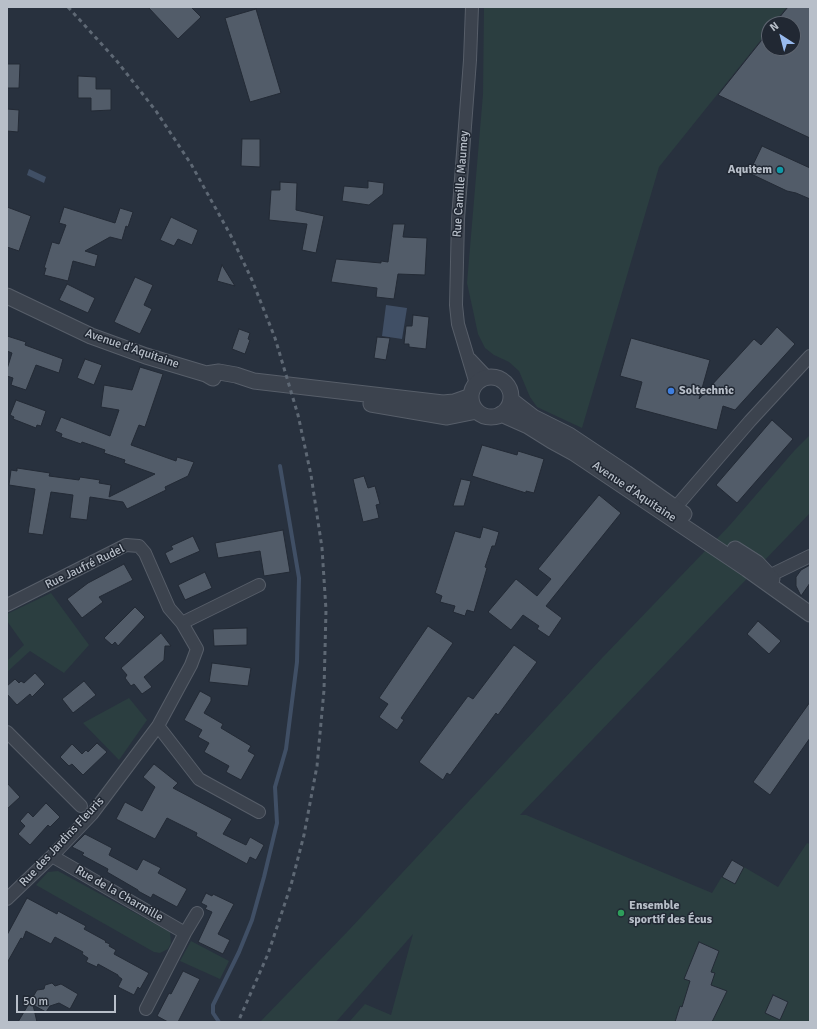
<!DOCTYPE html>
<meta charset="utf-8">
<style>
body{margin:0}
#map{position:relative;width:817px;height:1029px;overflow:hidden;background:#28313e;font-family:Signika,sans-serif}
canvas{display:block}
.frame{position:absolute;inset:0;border:8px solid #b8bfc9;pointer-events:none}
.north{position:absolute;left:761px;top:16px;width:40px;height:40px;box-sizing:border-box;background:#212833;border:1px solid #5d646f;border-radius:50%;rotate:324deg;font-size:11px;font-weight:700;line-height:16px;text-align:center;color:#b8bfc9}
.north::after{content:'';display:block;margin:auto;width:14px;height:18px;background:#98baee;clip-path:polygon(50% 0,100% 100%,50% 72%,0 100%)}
.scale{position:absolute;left:16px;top:995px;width:100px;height:18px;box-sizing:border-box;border:2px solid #b8bfc9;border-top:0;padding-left:5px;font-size:12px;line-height:14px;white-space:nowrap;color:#b8bfc9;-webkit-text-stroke:3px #212833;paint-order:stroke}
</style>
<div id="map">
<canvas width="817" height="1029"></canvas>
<div class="frame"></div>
<div class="north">N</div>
<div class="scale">50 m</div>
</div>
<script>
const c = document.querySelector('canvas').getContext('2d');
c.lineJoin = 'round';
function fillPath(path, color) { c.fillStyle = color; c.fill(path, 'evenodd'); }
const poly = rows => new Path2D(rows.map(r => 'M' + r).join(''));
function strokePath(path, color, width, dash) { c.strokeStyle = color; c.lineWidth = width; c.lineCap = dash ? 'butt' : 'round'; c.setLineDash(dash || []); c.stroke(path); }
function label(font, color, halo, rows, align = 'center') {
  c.font = font + ' Signika,sans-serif'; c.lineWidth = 3; c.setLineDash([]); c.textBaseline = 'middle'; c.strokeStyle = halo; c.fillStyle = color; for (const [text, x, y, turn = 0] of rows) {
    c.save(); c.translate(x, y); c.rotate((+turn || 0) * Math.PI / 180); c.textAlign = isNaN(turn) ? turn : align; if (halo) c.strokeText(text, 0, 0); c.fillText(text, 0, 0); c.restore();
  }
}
fillPath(poly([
 [484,7,787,7,773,24,769,24,769,30,659,167,582,428,537,407,530,397,519,371,509,362,494,355,485,348,478,334,474,315,467,283,483,94],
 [810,435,810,513,520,815,526,815,712,893,732,860,778,887,807,843,810,844,810,1022,349,1022,365,1004,391,1015,413,934,336,1022,260,1022,349,930,603,657,730,525,794,451],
 [51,593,89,645,64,673,30,651,7,672,7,661,24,645,7,621,7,614],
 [129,698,147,720,119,760,83,723],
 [58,871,170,932,171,943,168,949,160,953,154,952,36,885,48,872],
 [191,941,229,961,220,979,180,961]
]), '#2b3e40');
fillPath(poly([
 [29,169,46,177,44,183,27,175],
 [386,305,407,308,402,339,382,336]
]), '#404f65');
strokePath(poly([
 [219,1022,213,1013,213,1005,239,952,252,920,264,877,277,823,275,787,286,749,297,662,299,578,280,466]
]), '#404f65', 4);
const building = poly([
 [148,7,191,7,201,17,178,39,148,7],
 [788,7,810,7,810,138,718,95,769,31,769,48,793,48,793,24,774,24,788,7],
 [256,9,281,93,250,102,225,18,256,9],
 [7,64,20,64,19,88,7,88,7,64],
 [78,76,96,77,96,89,111,89,111,110,91,111,91,98,78,98,78,76],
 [7,109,19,110,18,132,7,131,7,109],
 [242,139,260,139,260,167,241,166,242,139],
 [762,146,810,168,810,199,796,193,787,191,749,173,762,146],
 [368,181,384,183,383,194,369,205,342,201,344,186,368,188,368,181],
 [280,182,297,183,296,210,324,216,316,253,302,250,307,224,269,220,271,190,280,190,280,182],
 [7,207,31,216,19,251,7,247,7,207],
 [64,207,115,223,120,208,133,212,128,227,126,226,122,240,110,237,85,251,98,255,95,267,73,261,68,281,44,275,46,268,44,268,52,242,59,244,66,225,59,223,64,207],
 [171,217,198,230,192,245,178,239,174,246,160,240,171,217],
 [393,224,405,224,403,237,427,238,425,275,398,274,394,299,376,297,377,288,331,282,336,259,381,263,381,261,388,262,393,224],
 [222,265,235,286,217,281,222,265],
 [135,277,153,285,144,305,152,309,140,334,114,322,135,277],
 [67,284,95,298,88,313,59,300,67,284],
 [413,315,429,317,426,349,409,347,409,344,404,344,406,326,412,326,413,315],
 [777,327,795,344,735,410,723,406,717,430,635,408,642,382,620,376,631,338,710,360,699,399,754,339,761,345,777,327],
 [239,329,250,333,248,339,250,340,245,354,232,349,239,329],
 [7,336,26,342,25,345,63,359,59,373,36,365,26,390,11,385,13,378,7,376,7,369,12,353,7,351,7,336],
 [377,337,390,338,386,360,374,358,377,337],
 [85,359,102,365,94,385,77,378,85,359],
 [140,367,163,374,145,427,139,425,131,445,176,461,177,457,194,462,188,476,165,487,166,490,127,509,123,502,90,497,87,520,70,518,73,495,51,492,43,535,28,533,35,489,9,485,11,470,17,471,17,468,50,473,49,476,79,480,80,477,100,480,99,483,111,485,109,497,155,474,124,463,125,460,104,453,105,450,82,442,81,444,61,437,62,434,55,431,61,417,110,436,119,410,101,407,104,385,132,390,140,367],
 [16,400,46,411,41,426,37,425,36,428,13,419,14,417,10,415,16,400],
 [772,420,793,439,737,503,716,485,772,420],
 [482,445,517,455,518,451,544,459,534,493,526,491,526,493,472,476,482,445],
 [364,476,368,488,375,486,380,504,376,505,379,518,363,522,353,479,364,476],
 [461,479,471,481,464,506,453,506,461,479],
 [599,495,621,513,546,606,562,618,549,637,537,629,539,626,523,615,511,630,488,612,516,579,537,596,551,579,538,569,599,495],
 [483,527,499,532,495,546,492,546,485,567,487,568,474,612,467,610,465,616,453,612,455,606,440,602,442,596,435,593,455,531,480,538,483,527],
 [283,530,290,572,264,576,260,551,218,558,215,543,283,530],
 [193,536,200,551,170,564,165,553,173,549,171,546,193,536],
 [124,564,133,580,99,597,103,602,82,618,67,599,88,583,124,564],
 [810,565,810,583,801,596,796,586,796,577,801,570,810,565],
 [205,572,212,588,185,600,178,585,205,572],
 [135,607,145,617,118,646,115,642,112,645,104,638,135,607],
 [758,621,781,641,769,654,747,634,758,621],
 [428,626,453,643,401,718,404,720,397,730,379,717,388,704,379,698,428,626],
 [247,628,247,645,214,646,213,629,247,628],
 [161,633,171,646,165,646,164,660,144,677,152,687,142,694,134,684,131,686,125,678,127,675,121,668,161,633],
 [514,645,537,662,498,715,496,713,450,775,447,773,443,780,419,762,468,696,473,699,514,645],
 [212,663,251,668,248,686,209,682,212,663],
 [35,673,45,684,32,697,30,694,17,705,7,694,7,686,15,679,19,683,21,681,24,683,35,673],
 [84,681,96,695,73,713,62,699,84,681],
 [200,691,211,697,211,701,204,713,223,724,221,728,251,746,248,751,255,755,241,780,226,772,229,766,204,752,209,743,198,737,202,730,184,720,200,691],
 [810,702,810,738,770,795,753,782,810,702],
 [97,743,107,752,83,775,72,764,69,766,60,757,72,744,82,754,86,750,88,752,97,743],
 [154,764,178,783,173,788,232,819,223,834,246,845,250,837,264,845,256,860,250,857,247,864,196,836,197,833,167,818,155,839,116,819,125,802,142,811,155,787,143,777,154,764],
 [7,783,20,797,7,809,7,783],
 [46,803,60,817,50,827,48,825,30,845,18,834,25,826,20,821,28,812,33,817,46,803],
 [85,834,112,848,109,855,137,870,143,859,161,868,158,873,187,889,177,907,153,894,151,898,138,891,138,890,107,872,108,869,82,855,84,853,72,847,85,834],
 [732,860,744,867,735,884,722,877,732,860],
 [206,893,212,896,213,894,234,904,218,934,230,940,223,954,198,942,212,912,205,909,207,906,201,903,206,893],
 [27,898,57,914,58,911,86,926,84,929,106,941,105,942,110,944,109,946,116,950,114,954,149,973,140,989,138,987,134,995,118,987,122,979,118,976,118,975,98,964,97,967,86,962,88,958,82,954,83,952,55,937,51,944,26,931,23,939,21,938,7,963,7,935,27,898],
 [699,942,719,951,711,972,715,973,711,985,727,991,712,1022,675,1022,680,1006,682,1007,690,981,684,979,699,942],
 [183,971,200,979,178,1022,168,1022,157,1016,169,993,171,994,183,971],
 [52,983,55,986,61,984,78,994,70,1009,59,1003,50,1006,46,1012,33,1005,37,1022,18,1022,37,990,44,989,45,985,52,983],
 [773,995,788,1002,780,1020,765,1013,773,995]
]);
fillPath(building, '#525c69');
strokePath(building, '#232a35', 1);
const minor = poly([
 [472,7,470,60,458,219,456,305,458,324,476,384],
 [470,359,487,377],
 [675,508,750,421,810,356],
 [769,576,810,556],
 [7,605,126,545,139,546,145,553,169,608,182,623,197,649,191,665,158,726,199,779,259,812],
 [182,623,259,585],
 [7,732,81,806],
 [52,856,185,933,146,1009],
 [7,899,52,856,92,814,158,726],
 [185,933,197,913]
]);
const tertiary = poly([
 [7,296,91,336,146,356,206,374,213,378],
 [206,374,219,372,236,375,254,381,443,403,454,402,471,396],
 '471 397a20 20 0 1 1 40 0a20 20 0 1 1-40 0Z',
 [511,400,533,417,569,435,626,473,684,514],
 [371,404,447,417,477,411],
 [501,414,528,426,552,441,574,453,747,569,810,614],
 [735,549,757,563,772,579]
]);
strokePath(minor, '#575e69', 14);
strokePath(tertiary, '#575e69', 17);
strokePath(minor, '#3c434e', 12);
strokePath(tertiary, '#3c434e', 15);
strokePath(poly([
 [68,7,116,60,156,111,191,164,231,236,252,280,275,338,298,415,311,475,322,548,326,610,324,690,317,766,304,835,291,885,268,954,238,1022]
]), '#5e6874', 3, [4, 4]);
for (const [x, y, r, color] of [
 [780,170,4,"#0f9aa8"],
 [671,391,4,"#3f7fe0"],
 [621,913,4,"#2e9e5b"]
]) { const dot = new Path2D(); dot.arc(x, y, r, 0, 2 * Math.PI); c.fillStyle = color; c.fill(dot); strokePath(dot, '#212833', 1.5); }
label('bold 12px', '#b8bfc9', '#212833', [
 ["Aquitem",772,170,"right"],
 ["Soltechnic",679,391],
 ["Ensemble",629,906],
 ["sportif des Écus",629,920]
], 'left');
label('12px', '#b8bfc9', '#212833', [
 ["Rue Camille Maumey",461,184,-86],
 ["Avenue d'Aquitaine",132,349,19],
 ["Avenue d'Aquitaine",634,492,34],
 ["Rue Jaufré Rudel",85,567,-26],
 ["Rue des Jardins Fleuris",62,842,-47],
 ["Rue de la Charmille",119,894,30]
]);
</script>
